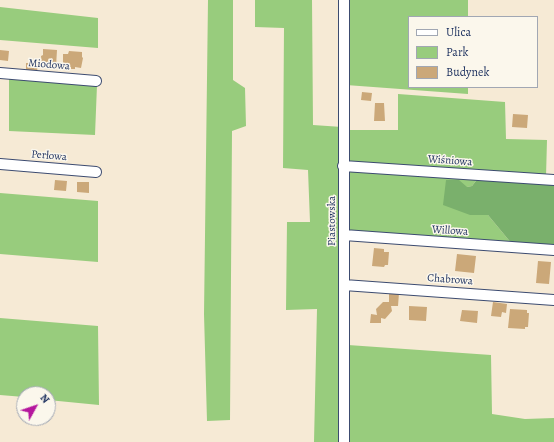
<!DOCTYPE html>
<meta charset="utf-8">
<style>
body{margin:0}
#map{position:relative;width:554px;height:442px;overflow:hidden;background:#f6ead5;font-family:Alegreya,serif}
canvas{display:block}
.legend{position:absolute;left:408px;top:16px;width:130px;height:72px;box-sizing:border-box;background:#fbf7ec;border:1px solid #a1a7b3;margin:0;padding:5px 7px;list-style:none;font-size:12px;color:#1b2f5e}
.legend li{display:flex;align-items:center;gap:8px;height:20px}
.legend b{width:20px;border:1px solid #a1a7b3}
.north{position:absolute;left:16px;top:386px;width:40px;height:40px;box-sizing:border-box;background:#fbf7ec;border:1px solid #a1a7b3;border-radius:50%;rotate:50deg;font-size:11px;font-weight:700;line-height:16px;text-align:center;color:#1b2f5e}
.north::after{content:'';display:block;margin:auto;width:14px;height:18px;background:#b5179e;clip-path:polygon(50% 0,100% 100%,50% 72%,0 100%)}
</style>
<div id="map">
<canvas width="554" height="442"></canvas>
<ul class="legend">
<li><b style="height:5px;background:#fff"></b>Ulica</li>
<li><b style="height:11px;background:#98cc7d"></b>Park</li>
<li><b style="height:11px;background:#cba879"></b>Budynek</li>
</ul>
<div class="north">N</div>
</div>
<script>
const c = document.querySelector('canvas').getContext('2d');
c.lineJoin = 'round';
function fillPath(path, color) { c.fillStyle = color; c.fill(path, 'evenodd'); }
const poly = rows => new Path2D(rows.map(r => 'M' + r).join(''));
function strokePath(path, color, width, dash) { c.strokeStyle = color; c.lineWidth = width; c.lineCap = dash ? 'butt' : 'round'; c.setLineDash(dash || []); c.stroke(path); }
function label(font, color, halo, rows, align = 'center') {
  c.font = font + ' Alegreya,serif'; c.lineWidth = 3; c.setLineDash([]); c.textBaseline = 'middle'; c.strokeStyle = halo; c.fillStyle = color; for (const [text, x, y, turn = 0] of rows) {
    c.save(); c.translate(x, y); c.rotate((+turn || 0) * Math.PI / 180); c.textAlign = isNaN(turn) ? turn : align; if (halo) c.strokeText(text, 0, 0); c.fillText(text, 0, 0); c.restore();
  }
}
fillPath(poly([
 [208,0,233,0,233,80,245,88,246,126,232,131,230,420,207,421,204,314],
 [255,0,312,0,313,125,342,127,341,442,314,442,317,309,286,310,287,222,310,222,308,170,283,168,284,28,255,27],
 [346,0,468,0,468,17,409,17,409,87,468,87,468,94,346,85],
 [0,7,98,18,98,48,0,40],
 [9,78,97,85,95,135,9,131],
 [398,94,505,102,506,139,547,140,546,177,346,163,347,130,398,130],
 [345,168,479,177,472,186,467,187,470,215,488,215,512,244,346,234],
 [0,193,98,201,98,262,0,254],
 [0,318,98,326,99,405,48,400,48,394,24,394,24,397,0,395],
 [348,345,491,355,492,414,525,419,554,418,554,442,347,442]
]), '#98cc7d');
fillPath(poly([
 [479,177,554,182,554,247,512,244,488,215,470,215,443,205,446,180,459,180,467,187,472,186]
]), '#7ab06c');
fillPath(poly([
 [43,49,57,50,56,67,42,65,41,56,43,55],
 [0,50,9,51,8,61,0,60],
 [69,51,82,52,82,57,83,58,81,68,75,67,75,69,71,69,71,67,63,64,63,54,68,54],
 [26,63,38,64,37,72,26,71],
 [362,92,372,93,371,101,361,100],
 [375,103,384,103,385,121,374,121],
 [513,114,528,115,527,128,512,127],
 [55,180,67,181,66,191,54,190],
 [77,182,89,182,89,193,77,192],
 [374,248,384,249,384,252,389,252,388,265,385,265,384,267,372,266],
 [457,254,476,256,474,273,455,271],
 [538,261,551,262,549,284,536,283],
 [389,293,399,293,398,306,391,306,392,311,385,319,381,318,381,323,370,323,371,314,377,315,376,309,383,302,389,302],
 [493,302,507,304,506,313,502,312,501,317,491,316],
 [409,306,427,307,426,321,409,320],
 [510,309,527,310,527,313,529,313,528,327,525,327,525,329,508,328],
 [462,310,478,311,477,323,460,321]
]), '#cba879');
const minor = poly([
 [344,0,344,442],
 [0,73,96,81],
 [0,164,96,172],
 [343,166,554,180],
 [344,235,554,250],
 [344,285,554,300]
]);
strokePath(minor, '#3c4b70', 12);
strokePath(minor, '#fff', 10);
label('11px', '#1b2f5e', '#fbf7ec', [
 ["Miodowa",49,65,5],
 ["Perłowa",49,156,5],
 ["Wiśniowa",450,161,4],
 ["Piastowska",332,221,-90],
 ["Willowa",450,231,4],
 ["Chabrowa",450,280,4]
]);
</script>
